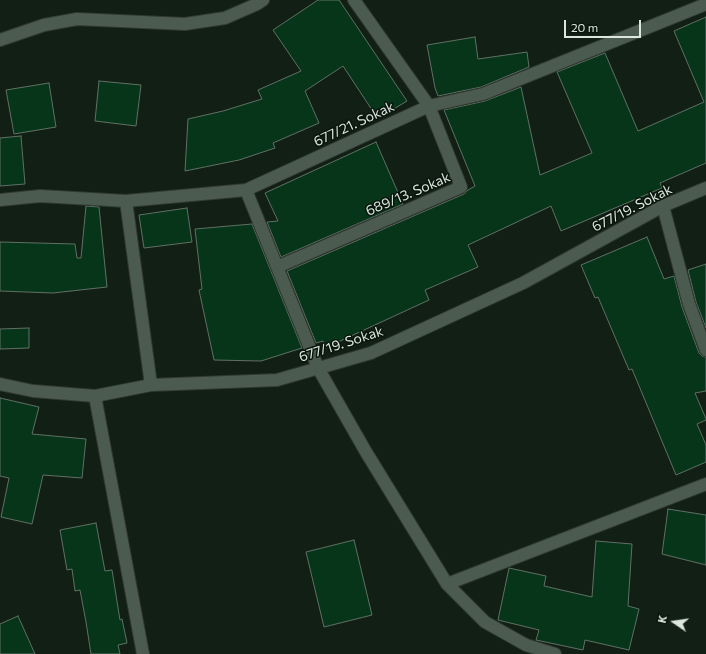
<!DOCTYPE html>
<style>
body{margin:0}
#map{position:relative;width:706px;height:654px;overflow:hidden;background:#121f15;font-family:Commissioner,sans-serif}
canvas{display:block}
.north{position:absolute;left:654px;top:602px;width:40px;height:40px;-webkit-text-stroke:3px #09160d;paint-order:stroke;rotate:283deg;font-size:11px;font-weight:700;line-height:16px;text-align:center;color:#dce5de}
.north::after{content:'';display:block;margin:auto;width:14px;height:18px;background:#dce5de;clip-path:polygon(50% 0,100% 100%,50% 72%,0 100%)}
.scale{position:absolute;left:564px;top:20px;width:77px;height:18px;box-sizing:border-box;border:2px solid #dce5de;border-top:0;padding-left:5px;font-size:12px;line-height:14px;white-space:nowrap;color:#dce5de;-webkit-text-stroke:3px #09160d;paint-order:stroke}
</style>
<div id="map">
<canvas width="706" height="654"></canvas>
<div class="north">K</div>
<div class="scale">20 m</div>
</div>
<script>
const c = document.querySelector('canvas').getContext('2d');
c.lineJoin = 'round';
function fillPath(path, color) { c.fillStyle = color; c.fill(path, 'evenodd'); }
const poly = rows => new Path2D(rows.map(r => 'M' + r).join(''));
function strokePath(path, color, width, dash) { c.strokeStyle = color; c.lineWidth = width; c.lineCap = dash ? 'butt' : 'round'; c.setLineDash(dash || []); c.stroke(path); }
function label(font, color, halo, rows, align = 'center') {
  c.font = font + ' Commissioner,sans-serif'; c.lineWidth = 3; c.setLineDash([]); c.textBaseline = 'middle'; c.strokeStyle = halo; c.fillStyle = color; for (const [text, x, y, turn = 0] of rows) {
    c.save(); c.translate(x, y); c.rotate((+turn || 0) * Math.PI / 180); c.textAlign = isNaN(turn) ? turn : align; if (halo) c.strokeText(text, 0, 0); c.fillText(text, 0, 0); c.restore();
  }
}
const building = poly([
 [318,0,339,0,407,101,392,110,376,116,343,66,305,91,319,123,273,143,275,148,239,160,185,171,188,119,223,111,262,99,258,90,301,71,273,30,318,0],
 [706,17,706,163,660,183,662,188,561,231,551,206,468,245,478,267,425,290,429,300,325,348,323,341,316,343,287,271,464,194,468,190,475,186,444,110,485,101,521,87,540,175,592,153,557,72,605,53,638,131,704,102,674,31,706,17],
 [475,37,478,59,527,52,529,67,481,87,438,96,435,88,427,45,475,37],
 [99,81,141,85,136,126,95,121,99,81],
 [49,83,56,127,14,134,6,90,49,83],
 [21,136,25,184,0,186,0,138,21,136],
 [376,142,403,204,281,257,267,222,278,221,265,193,376,142],
 [86,206,99,207,107,287,53,293,0,291,0,242,75,244,77,258,81,258,86,206],
 [187,208,192,242,144,248,139,215,187,208],
 [252,224,302,348,261,361,214,360,199,290,202,289,195,229,252,224],
 [647,237,664,279,674,276,682,307,699,353,702,356,706,357,706,391,695,393,706,419,706,420,697,424,706,445,706,462,676,475,632,369,629,370,598,297,595,298,581,265,647,237],
 [706,264,706,328,696,302,688,270,706,264],
 [29,328,29,348,0,349,0,329,29,328],
 [0,398,39,407,32,434,86,439,82,478,43,475,32,524,1,517,9,478,0,476,0,398],
 [668,509,706,515,706,565,662,554,668,509],
 [96,523,105,571,112,570,120,620,122,619,127,643,118,645,120,654,91,654,86,622,80,590,75,591,72,569,67,570,60,530,96,523],
 [354,540,372,615,324,627,306,552,354,540],
 [596,541,632,544,628,606,639,609,629,650,585,640,583,650,536,640,539,630,498,620,509,568,546,576,544,586,592,597,596,541],
 [18,616,35,654,0,654,0,624,18,616]
]);
fillPath(building, '#07351a');
strokePath(building, '#607064', 1);
const street = poly([
 [0,40,44,25,77,19,185,24,225,18,257,4,263,0],
 [246,190,318,368,366,452,447,584,485,622,526,645,555,654],
 [0,200,40,196,126,201,246,190,429,106,483,94,706,4],
 [126,201,151,385],
 [663,206,689,304,706,350],
 [277,267,461,187,429,106,354,0],
 [95,396,143,654],
 [447,584,706,484]
]);
const secondary = poly([
 [0,384,33,391,95,396,151,385,277,380,371,353,523,283,663,206,706,188]
]);
strokePath(street, '#313933', 14);
strokePath(secondary, '#313933', 14);
strokePath(street, '#4c5b4f', 12);
strokePath(secondary, '#4c5b4f', 12);
label('14px', '#dce5de', '#09160d', [
 ["677/21. Sokak",354,124,-25],
 ["689/13. Sokak",408,194,-23],
 ["677/19. Sokak",632,208,-27],
 ["677/19. Sokak",341,344,-18]
]);
</script>
